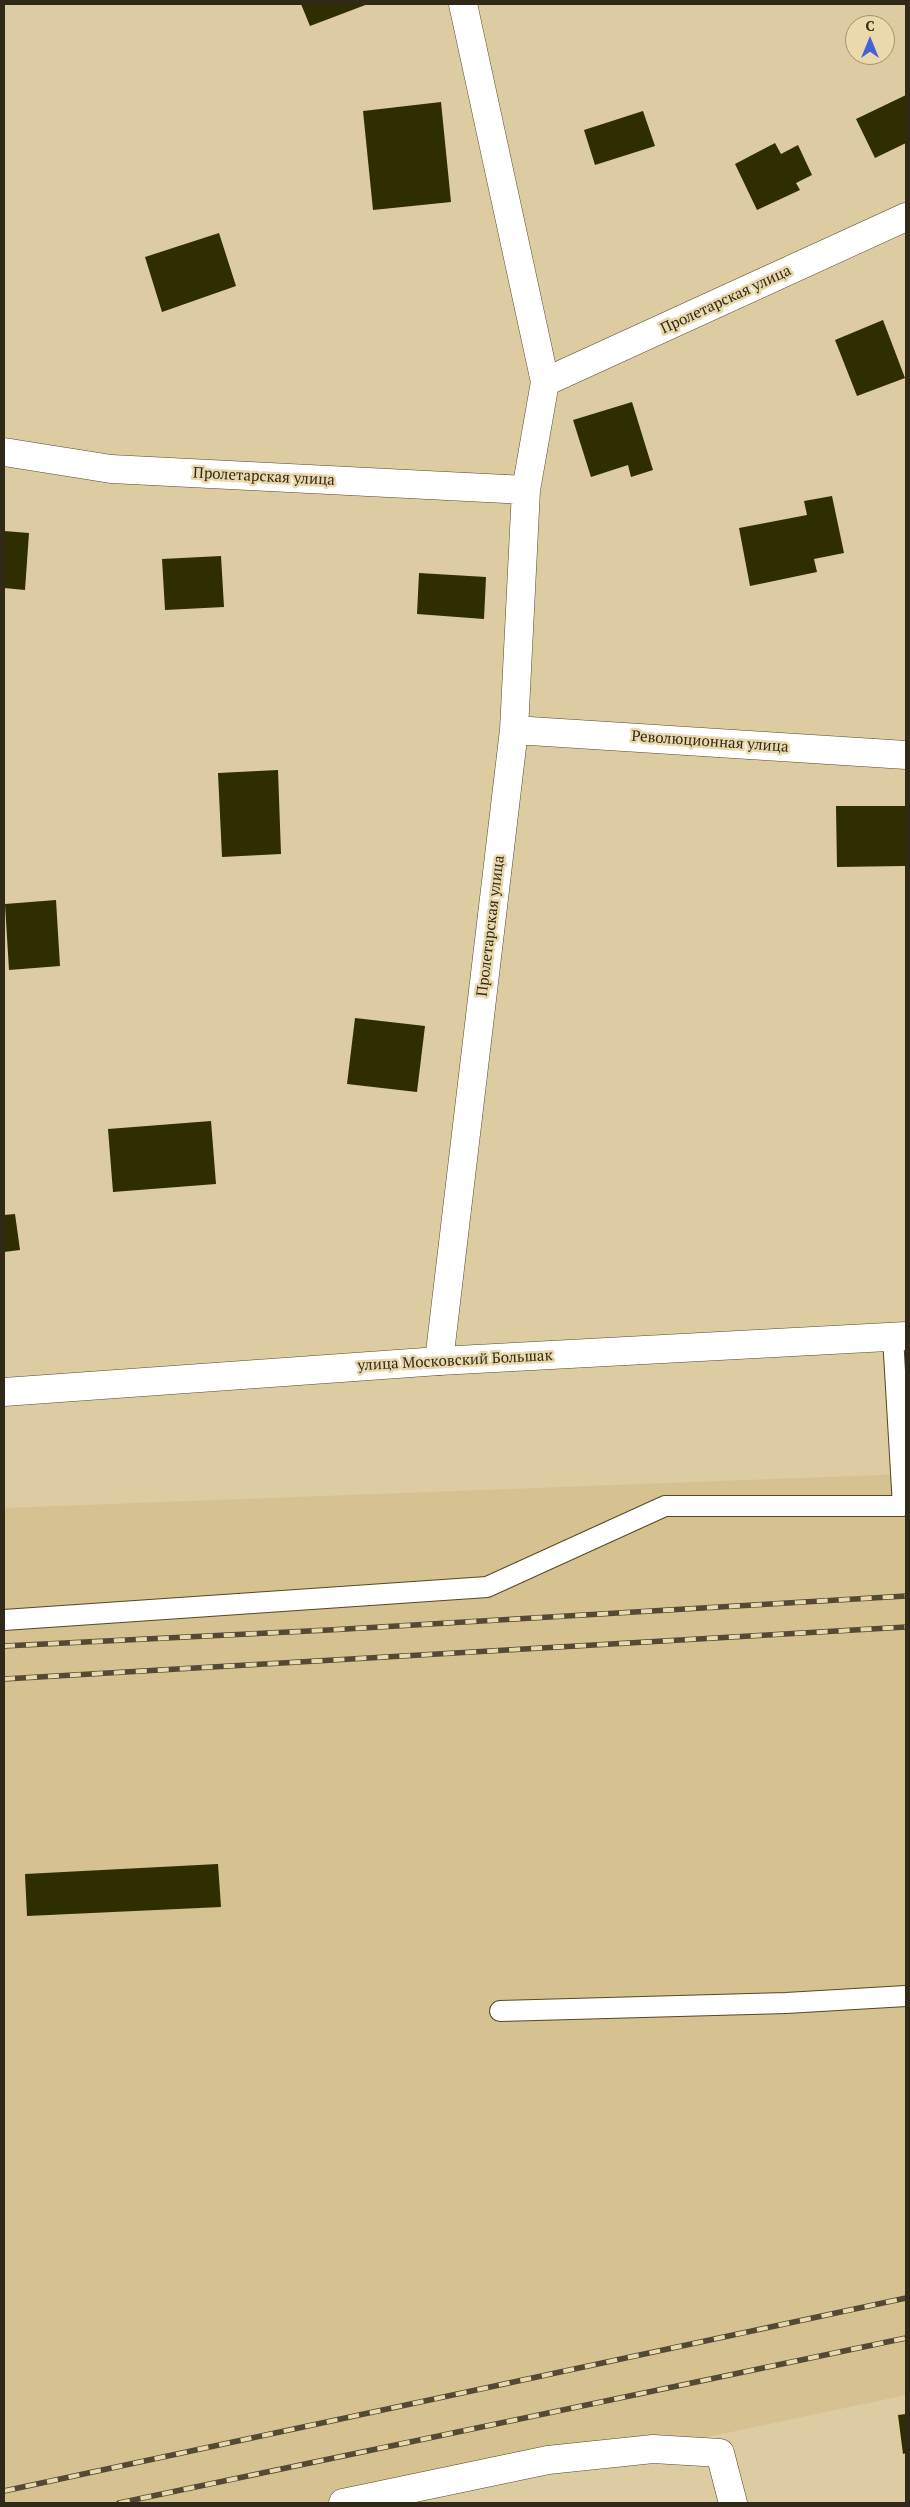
<!DOCTYPE html>
<meta charset="utf-8">
<style>
body{margin:0}
#map{position:relative;width:910px;height:2507px;overflow:hidden;background:#ddcca2;font-family:"PT Serif",serif}
canvas{display:block}
.frame{position:absolute;inset:0;border:5px solid #302918;pointer-events:none}
.north{position:absolute;left:845px;top:15px;width:50px;height:50px;box-sizing:border-box;background:#ebd9ae;border:1px solid #a09372;border-radius:50%;rotate:0deg;font-size:14px;font-weight:700;line-height:20px;text-align:center;color:#302918}
.north::after{content:'';display:block;margin:auto;width:18px;height:22px;background:#4362d4;clip-path:polygon(50% 0,100% 100%,50% 72%,0 100%)}
</style>
<div id="map">
<canvas width="910" height="2507"></canvas>
<div class="frame"></div>
<div class="north">С</div>
</div>
<script>
const c = document.querySelector('canvas').getContext('2d');
c.lineJoin = 'round';
function fillPath(path, color) { c.fillStyle = color; c.fill(path, 'evenodd'); }
const poly = rows => new Path2D(rows.map(r => 'M' + r).join(''));
function strokePath(path, color, width, dash) { c.strokeStyle = color; c.lineWidth = width; c.lineCap = dash ? 'butt' : 'round'; c.setLineDash(dash || []); c.stroke(path); }
function label(font, color, halo, rows, align = 'center') {
  c.font = font + ' "PT Serif",serif'; c.lineWidth = 5; c.setLineDash([]); c.textBaseline = 'middle'; c.strokeStyle = halo; c.fillStyle = color; for (const [text, x, y, turn = 0] of rows) {
    c.save(); c.translate(x, y); c.rotate((+turn || 0) * Math.PI / 180); c.textAlign = isNaN(turn) ? turn : align; if (halo) c.strokeText(text, 0, 0); c.fillText(text, 0, 0); c.restore();
  }
}
fillPath(poly([
 [906,1474,906,2395,396,2503,4,2503,4,1508]
]), '#d6c190');
fillPath(poly([
 [301,4,368,4,310,26],
 [906,95,906,143,875,158,856,119],
 [441,102,451,202,373,210,363,111],
 [643,111,655,146,595,165,584,130],
 [775,143,781,154,798,145,812,175,796,183,800,190,757,210,735,164],
 [219,233,236,286,162,312,145,257],
 [883,320,905,378,857,396,835,340],
 [632,402,653,470,631,477,628,465,591,477,573,420],
 [832,496,844,553,814,559,817,572,750,586,739,528,807,515,804,501],
 [4,531,29,533,25,590,4,588],
 [221,556,224,607,165,610,162,559],
 [419,573,486,577,484,619,417,614],
 [278,770,281,854,222,857,218,773],
 [836,806,905,806,905,866,837,867],
 [56,900,60,966,9,970,5,904],
 [355,1018,425,1026,417,1092,347,1084],
 [211,1121,216,1184,113,1192,108,1129],
 [15,1214,20,1250,4,1252,4,1215],
 [218,1864,221,1907,27,1916,25,1874],
 [906,2414,906,2453,903,2454,898,2415]
]), '#2f2e01');
const service = poly([
 [4,1620,487,1587,665,1506,903,1506,893,1337],
 [500,2011,786,2003,906,1996]
]);
const minor = poly([
 [463,4,545,382],
 [4,452,111,469,526,490,514,730,439,1361],
 [526,490,545,382,906,217],
 [514,730,906,755],
 [343,2503,548,2460,653,2449,720,2453,733,2503]
]);
const tertiary = poly([
 [4,1392,439,1361,906,1336]
]);
strokePath(service, '#574821', 22);
strokePath(minor, '#574821', 29);
strokePath(tertiary, '#574821', 29);
strokePath(service, '#fff', 20);
strokePath(minor, '#fff', 28);
strokePath(tertiary, '#fff', 28);
const rail = poly([
 [4,1646,329,1630,906,1596],
 [4,1679,906,1627],
 [4,2491,906,2298],
 [119,2503,906,2338]
]);
strokePath(rail, '#534a34', 5.5);
strokePath(rail, '#ebd9ae', 4, [11]);
label('15px', '#302918', '#ebd9ae', [
 ["Пролетарская улица",726,300,-25],
 ["Пролетарская улица",264,477,3],
 ["Революционная улица",710,742,4],
 ["Пролетарская улица",491,926,-83],
 ["улица Московский Большак",455,1361,-3]
]);
</script>
